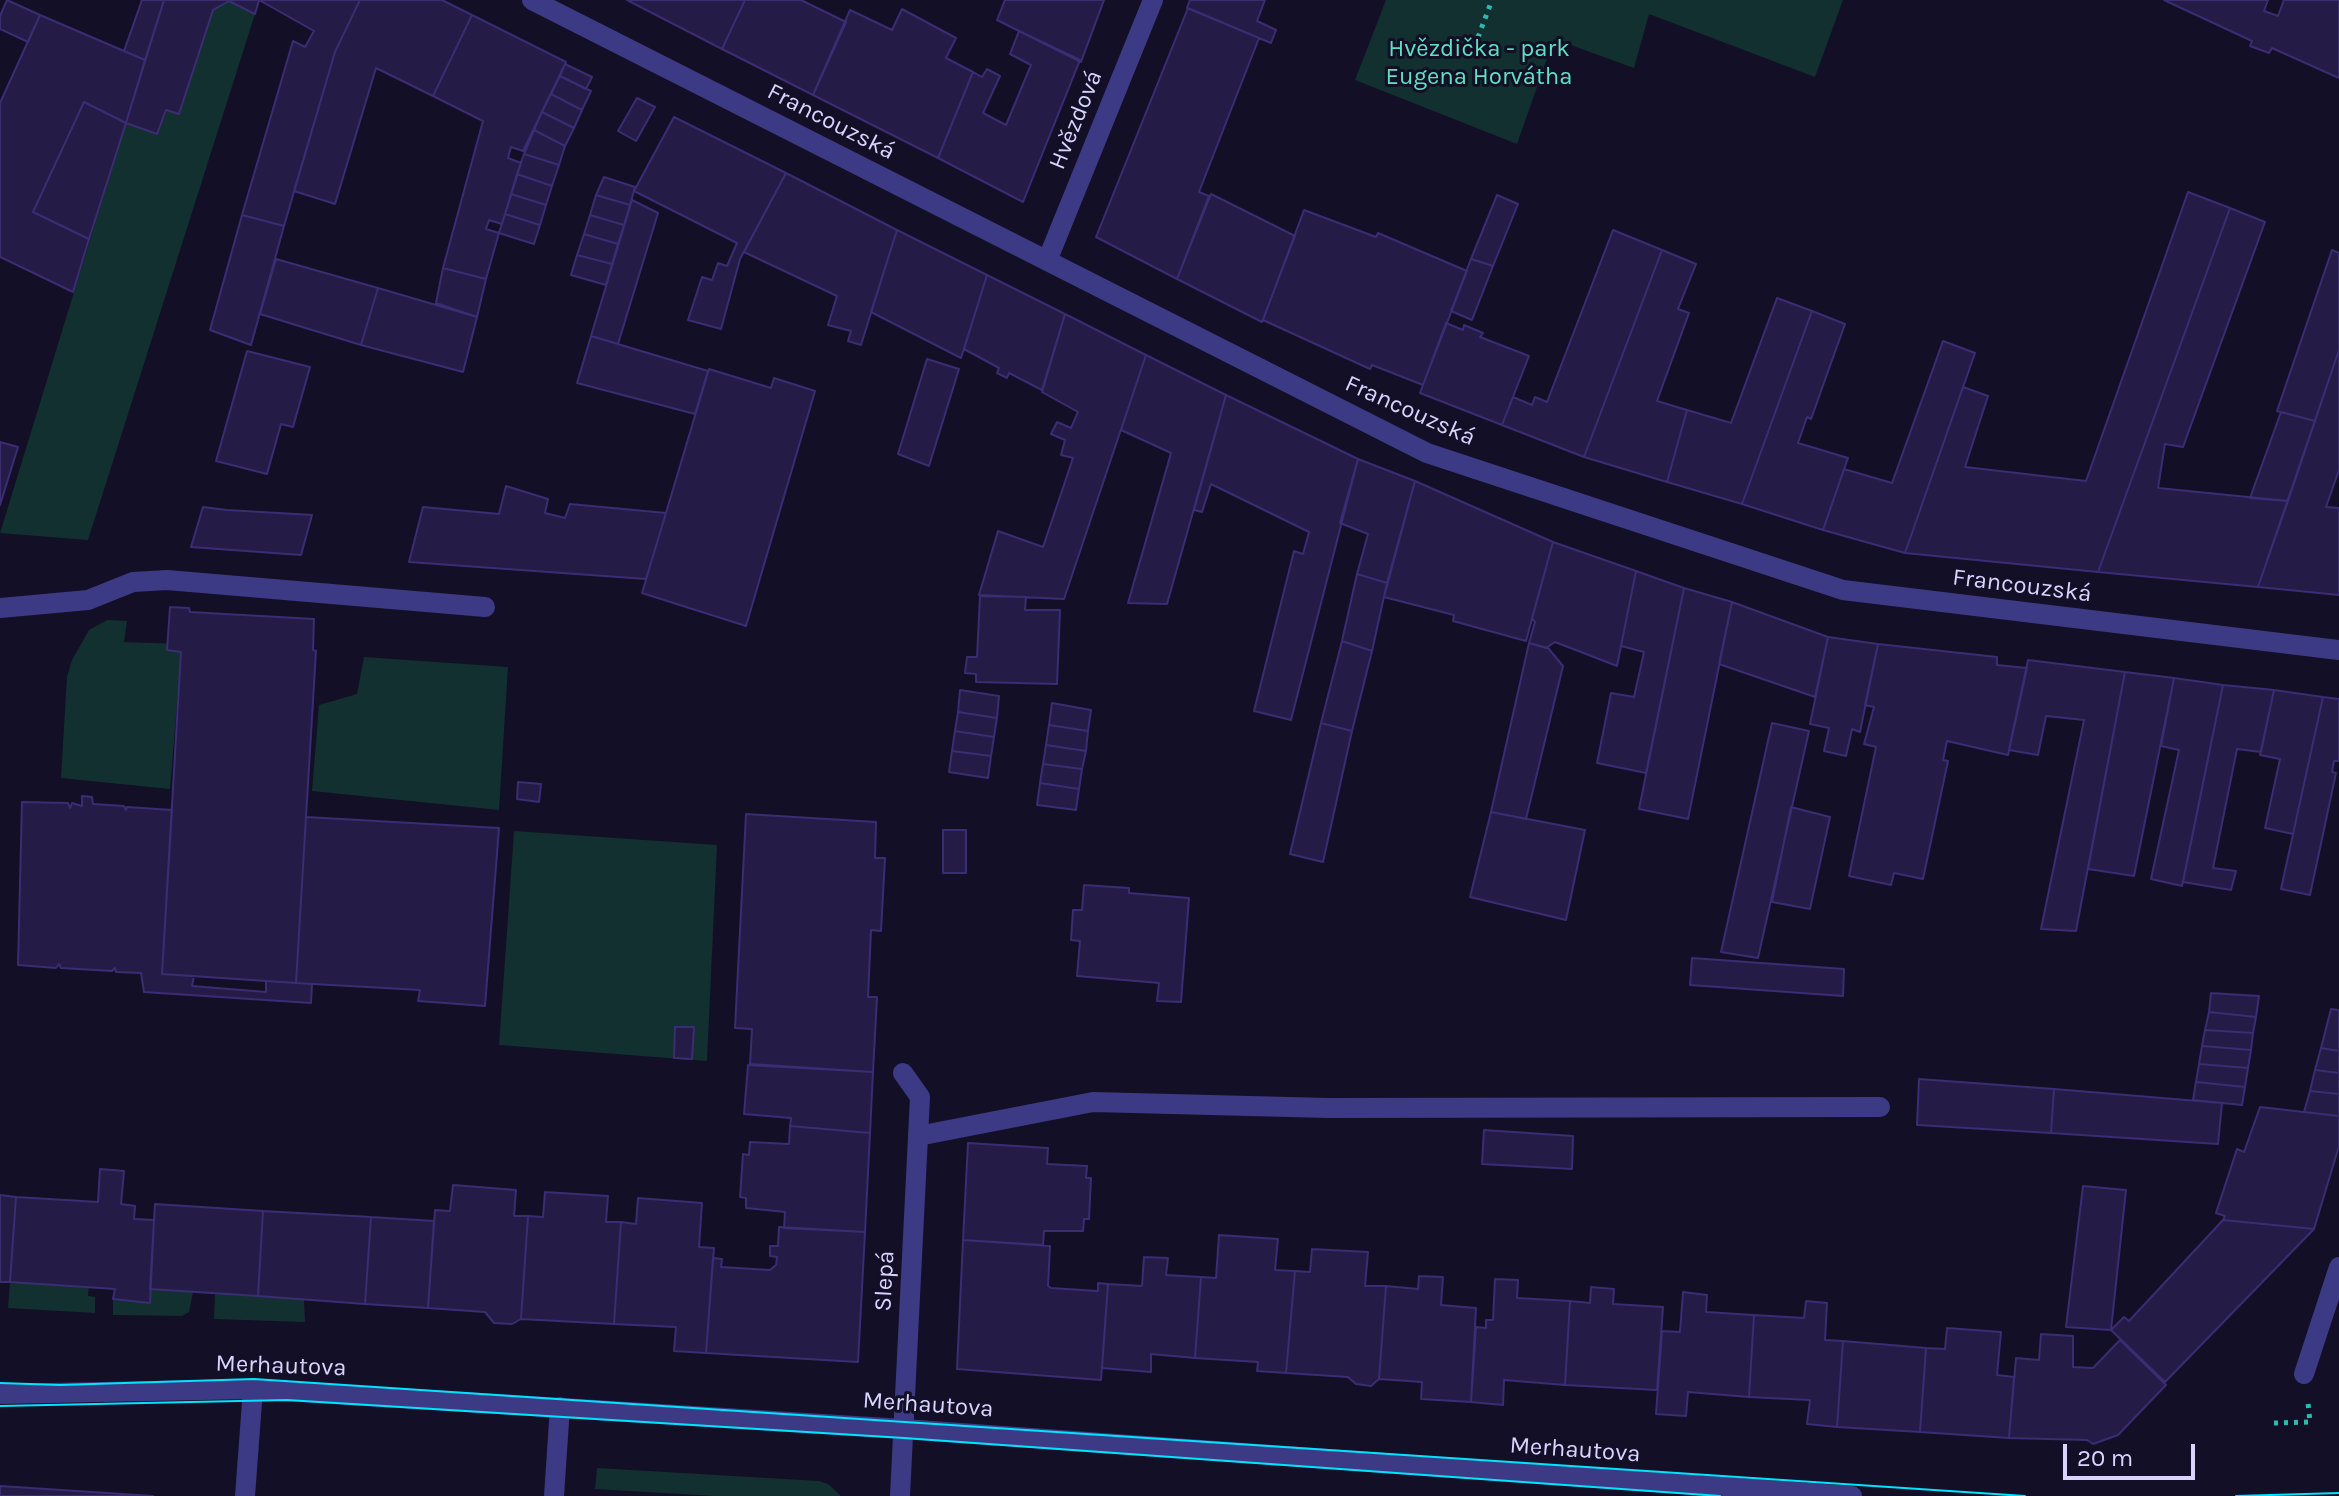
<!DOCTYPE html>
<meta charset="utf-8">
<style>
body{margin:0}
#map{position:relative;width:2339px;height:1496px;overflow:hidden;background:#130f26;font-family:Karla,sans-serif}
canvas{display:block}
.scale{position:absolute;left:2063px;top:1444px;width:132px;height:36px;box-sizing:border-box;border:4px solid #d9d4ff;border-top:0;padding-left:10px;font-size:24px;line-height:28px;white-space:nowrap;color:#d9d4ff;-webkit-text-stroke:6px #130f26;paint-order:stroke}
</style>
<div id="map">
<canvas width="2339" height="1496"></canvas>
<div class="scale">20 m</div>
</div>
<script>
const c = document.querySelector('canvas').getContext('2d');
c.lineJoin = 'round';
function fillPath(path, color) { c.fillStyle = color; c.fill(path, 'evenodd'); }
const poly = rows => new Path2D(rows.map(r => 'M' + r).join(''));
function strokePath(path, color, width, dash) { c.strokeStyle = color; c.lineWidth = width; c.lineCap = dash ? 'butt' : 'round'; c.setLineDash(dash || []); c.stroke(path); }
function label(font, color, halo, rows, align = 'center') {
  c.font = font + ' Karla,sans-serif'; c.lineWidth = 6; c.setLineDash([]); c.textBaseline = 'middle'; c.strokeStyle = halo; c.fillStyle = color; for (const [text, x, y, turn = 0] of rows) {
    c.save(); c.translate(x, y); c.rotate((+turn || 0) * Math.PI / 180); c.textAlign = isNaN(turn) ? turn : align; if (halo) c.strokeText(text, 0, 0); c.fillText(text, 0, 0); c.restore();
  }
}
fillPath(poly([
 [1386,0,1843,0,1815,77,1649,14,1634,68,1554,39,1517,144,1355,80],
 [229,1,255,14,88,540,0,533,126,123,157,133,213,10],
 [107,620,127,621,124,642,182,644,170,789,61,778,67,677,72,660,89,630],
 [364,657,508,667,499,810,312,791,319,705,357,694],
 [514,831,717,845,707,1061,499,1045],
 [10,1281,89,1286,88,1296,95,1297,95,1313,8,1308],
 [150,1289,193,1292,189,1312,182,1316,113,1315,113,1299,149,1302],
 [215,1293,304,1299,305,1322,214,1319],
 [597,1468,819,1481,828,1484,841,1496,715,1496,595,1489]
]), '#12302f');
const building = poly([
 [7,0,40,15,28,42,0,29,0,16,7,0],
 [142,0,164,0,145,60,124,51,142,0],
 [164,0,259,0,255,14,229,1,213,10,179,114,166,110,157,134,126,123,164,0],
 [259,0,360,0,335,52,284,226,242,215,293,41,305,47,314,31,259,0],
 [360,0,442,0,472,15,433,96,376,68,335,204,294,191,335,52,360,0],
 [627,0,745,0,722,49,627,0],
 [745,0,801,0,846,22,813,95,722,49,745,0],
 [1005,0,1104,0,1081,62,997,20,1005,0],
 [1190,0,1265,0,1257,21,1276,30,1271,43,1187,8,1190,0],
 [2164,0,2268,0,2264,11,2278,16,2284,0,2339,0,2339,78,2272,48,2269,53,2250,46,2252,41,2164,0],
 [1188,8,1259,38,1199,192,1209,196,1177,279,1096,237,1188,8],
 [902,9,956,38,946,58,973,72,938,158,813,95,850,10,892,30,902,9],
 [40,15,145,60,126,123,84,102,33,212,89,239,73,292,0,257,0,103,40,15],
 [472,15,566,62,523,151,511,147,508,158,521,163,502,224,489,220,486,229,499,233,486,279,443,268,483,121,433,96,472,15],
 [1019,31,1080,60,1023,202,938,158,973,72,982,77,987,69,1000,76,983,113,1006,125,1031,65,1010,54,1019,31],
 [565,64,592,77,586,89,560,76,565,64],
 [560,76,591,91,582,110,551,94,560,76],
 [551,94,582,110,574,128,542,112,551,94],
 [637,98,655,107,636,141,618,131,637,98],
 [84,102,126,123,89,239,33,212,84,102],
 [542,112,574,128,565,146,534,130,542,112],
 [674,117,786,173,740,259,721,329,688,320,702,277,712,280,718,263,727,266,737,243,634,191,674,117],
 [534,130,565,146,559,165,524,154,534,130],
 [524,154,559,165,552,186,517,174,524,154],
 [786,173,897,230,861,345,848,341,851,331,828,325,837,296,744,252,786,173],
 [517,174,552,186,546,205,511,194,517,174],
 [604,177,635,187,630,205,596,195,604,177],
 [2188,192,2230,208,2098,572,1905,553,1963,387,1988,396,1965,467,2086,481,2188,192],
 [511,194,546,205,540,225,505,214,511,194],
 [1211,194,1295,236,1262,322,1177,279,1211,194],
 [596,195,630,205,624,225,590,215,596,195],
 [1497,195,1518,204,1493,266,1471,259,1497,195],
 [632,200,658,213,618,344,591,336,632,200],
 [2230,208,2265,222,2183,447,2165,444,2158,488,2288,501,2258,587,2098,572,2230,208],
 [1304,210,1376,237,1378,233,1467,271,1423,385,1372,365,1370,369,1263,320,1304,210],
 [505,214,540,225,534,244,499,233,505,214],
 [242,215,284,226,251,345,210,330,242,215],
 [590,215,624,225,618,244,584,234,590,215],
 [897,230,987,275,961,358,871,312,897,230],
 [1613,230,1662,250,1584,457,1502,425,1513,397,1532,405,1535,397,1547,402,1613,230],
 [584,234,618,244,612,264,577,255,584,234],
 [1662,250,1696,264,1678,309,1689,313,1657,401,1687,410,1667,482,1584,457,1662,250],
 [2332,250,2339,253,2339,350,2315,421,2277,411,2332,250],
 [577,255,612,264,606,285,571,275,577,255],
 [276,259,378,288,361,345,260,314,276,259],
 [1471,259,1493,266,1472,320,1451,311,1471,259],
 [443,268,486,279,477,317,436,303,443,268],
 [987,275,1065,314,1042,390,1009,373,1007,378,997,373,999,368,964,349,987,275],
 [378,288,477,317,463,372,361,345,378,288],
 [1777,298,1812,311,1742,504,1667,482,1687,410,1731,423,1777,298],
 [1812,311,1845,324,1811,419,1807,417,1798,443,1848,458,1823,530,1742,504,1812,311],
 [1065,314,1146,355,1064,599,979,595,998,531,1043,547,1073,458,1061,455,1065,440,1051,434,1057,422,1071,428,1078,412,1042,392,1065,314],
 [1446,323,1463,330,1464,325,1483,333,1480,337,1529,356,1502,425,1420,393,1446,323],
 [591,336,708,371,695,414,577,383,591,336],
 [1943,341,1975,353,1905,553,1823,530,1844,469,1892,483,1943,341],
 [2339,350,2339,470,2326,507,2339,508,2339,595,2258,587,2339,350],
 [247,351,310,367,293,427,281,424,267,474,216,461,247,351],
 [1146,355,1226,395,1167,604,1128,603,1171,453,1121,430,1146,355],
 [927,359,959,369,929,466,898,454,927,359],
 [709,369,771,388,774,378,815,391,746,626,642,593,709,369],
 [1226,395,1358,459,1291,720,1254,711,1294,551,1303,554,1309,532,1211,484,1202,512,1194,510,1226,395],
 [2281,412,2315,421,2288,501,2250,498,2281,412],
 [0,442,18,447,0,505,0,442],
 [1358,459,1415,481,1387,583,1357,574,1368,534,1340,523,1358,459],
 [1415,481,1553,542,1526,641,1453,621,1454,615,1384,597,1415,481],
 [506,486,548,499,545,513,565,518,570,504,666,513,646,579,409,562,423,507,499,514,506,486],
 [203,507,227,510,312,515,301,555,191,547,203,507],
 [1553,542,1636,571,1617,666,1555,642,1546,648,1529,643,1535,622,1532,618,1553,542],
 [1636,571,1684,588,1646,773,1597,763,1611,693,1634,697,1644,652,1621,646,1636,571],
 [1357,574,1387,583,1372,651,1342,641,1357,574],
 [1684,588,1732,602,1688,819,1639,809,1684,588],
 [980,596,1026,597,1025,610,1060,610,1057,684,976,682,976,674,965,673,967,657,977,657,980,596],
 [1732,602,1828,637,1815,697,1719,664,1732,602],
 [170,607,189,608,190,612,314,619,313,650,316,651,296,983,162,974,181,652,167,650,170,607],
 [1828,637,1878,644,1860,732,1852,729,1846,756,1824,751,1829,728,1810,724,1828,637],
 [1342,641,1372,651,1352,731,1321,723,1342,641],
 [1529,643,1548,648,1563,666,1526,819,1491,812,1529,643],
 [1878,644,1997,657,1997,665,2027,668,2008,755,1947,741,1943,760,1948,761,1923,879,1894,873,1891,885,1849,876,1876,747,1864,744,1874,707,1865,705,1878,644],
 [2028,660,2125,672,2076,931,2041,929,2084,720,2046,716,2038,755,2009,750,2028,660],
 [2125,672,2174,678,2134,876,2088,869,2125,672],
 [2174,678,2223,685,2182,886,2151,879,2179,750,2161,746,2174,678],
 [2223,685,2274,690,2261,752,2237,749,2213,868,2236,871,2231,890,2183,882,2223,685],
 [960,690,999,696,997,718,958,712,960,690],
 [2274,690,2323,697,2293,834,2265,828,2280,759,2260,755,2274,690],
 [2323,697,2339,699,2339,761,2334,761,2332,772,2336,773,2310,895,2281,889,2323,697],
 [1052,703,1091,710,1088,731,1049,725,1052,703],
 [958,712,997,718,994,737,955,731,958,712],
 [1321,723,1352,731,1323,862,1290,854,1321,723],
 [1772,723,1809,731,1758,958,1721,952,1772,723],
 [1049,725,1088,731,1086,751,1046,745,1049,725],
 [955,731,994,737,991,756,952,751,955,731],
 [1046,745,1086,751,1082,769,1043,764,1046,745],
 [952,751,991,756,988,778,949,772,952,751],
 [1043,764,1082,769,1079,789,1040,783,1043,764],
 [518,782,541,784,539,802,517,799,518,782],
 [1040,783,1079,789,1076,810,1037,805,1040,783],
 [82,796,92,797,93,804,124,806,126,810,127,807,172,810,162,974,194,976,192,986,266,992,266,981,312,984,311,1003,144,992,141,973,116,972,115,968,112,971,61,968,59,964,56,968,18,965,22,802,68,803,70,808,72,803,82,806,82,796],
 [1791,807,1830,817,1810,909,1772,902,1791,807],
 [1491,812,1585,830,1566,920,1470,897,1491,812],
 [746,814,876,822,875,858,885,858,881,931,871,930,868,997,877,997,873,1072,750,1064,752,1029,735,1028,746,814],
 [306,817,499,828,485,1006,418,1001,420,990,296,983,306,817],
 [943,830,966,830,966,873,943,873,943,830],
 [1084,885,1129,888,1129,893,1189,898,1181,1002,1157,1001,1159,983,1077,976,1080,941,1071,940,1073,910,1082,910,1084,885],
 [1692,958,1844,969,1843,996,1690,985,1692,958],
 [2211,993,2259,996,2256,1017,2209,1012,2211,993],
 [2331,1009,2339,1010,2339,1051,2321,1048,2331,1009],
 [2209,1012,2256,1017,2253,1033,2205,1030,2209,1012],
 [675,1027,694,1027,692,1059,674,1058,675,1027],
 [2205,1030,2253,1033,2251,1050,2202,1046,2205,1030],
 [2202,1046,2251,1050,2248,1068,2199,1064,2202,1046],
 [2321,1048,2339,1051,2339,1073,2315,1070,2321,1048],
 [2199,1064,2248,1068,2245,1087,2196,1082,2199,1064],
 [748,1065,873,1072,870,1133,790,1126,791,1118,744,1114,748,1065],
 [2315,1070,2339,1073,2339,1094,2310,1091,2315,1070],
 [1919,1079,2054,1089,2051,1133,1917,1125,1919,1079],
 [2196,1082,2245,1087,2242,1105,2193,1100,2196,1082],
 [2054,1089,2222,1103,2218,1144,2051,1133,2054,1089],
 [2310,1091,2339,1094,2339,1116,2304,1112,2310,1091],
 [2260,1107,2339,1116,2339,1146,2314,1229,2223,1220,2225,1216,2216,1213,2237,1149,2244,1152,2260,1107],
 [790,1126,870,1133,865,1232,784,1228,785,1212,746,1208,746,1198,740,1197,743,1154,749,1155,750,1142,789,1144,790,1126],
 [1484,1130,1573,1136,1572,1169,1482,1164,1484,1130],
 [968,1143,1048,1148,1047,1164,1087,1166,1086,1178,1091,1178,1089,1219,1084,1219,1083,1231,1044,1231,1043,1245,963,1240,968,1143],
 [100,1169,124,1171,121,1204,135,1206,134,1219,154,1220,150,1303,113,1299,115,1289,10,1282,16,1197,98,1202,100,1169],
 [453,1185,516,1190,514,1216,528,1216,521,1319,512,1324,494,1323,485,1312,428,1308,435,1210,450,1211,453,1185],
 [2083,1186,2126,1190,2111,1330,2066,1327,2083,1186],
 [545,1192,608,1196,606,1222,621,1222,614,1324,521,1319,528,1216,543,1217,545,1192],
 [0,1195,16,1197,10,1282,0,1282,0,1195],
 [638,1198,702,1203,699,1247,714,1248,706,1353,674,1351,676,1327,614,1324,621,1222,636,1224,638,1198],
 [155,1204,263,1211,258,1296,150,1289,155,1204],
 [263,1211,371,1217,365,1304,258,1296,263,1211],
 [371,1217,434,1221,428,1308,365,1304,371,1217],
 [2223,1220,2314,1229,2165,1382,2111,1330,2124,1317,2129,1321,2223,1220],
 [779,1227,865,1232,858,1362,706,1353,713,1258,722,1259,721,1267,770,1270,776,1265,777,1257,770,1256,770,1246,778,1246,779,1227],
 [1219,1235,1278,1239,1275,1270,1295,1271,1286,1373,1257,1371,1258,1362,1195,1358,1201,1277,1216,1278,1219,1235],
 [963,1240,1050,1246,1048,1286,1051,1288,1098,1291,1098,1283,1108,1284,1101,1380,957,1369,963,1240],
 [1312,1249,1368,1252,1365,1286,1386,1286,1379,1379,1371,1386,1356,1384,1348,1377,1286,1373,1295,1271,1310,1272,1312,1249],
 [1144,1257,1168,1258,1166,1275,1201,1277,1195,1358,1151,1354,1151,1372,1102,1368,1108,1284,1142,1286,1144,1257],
 [1419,1276,1443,1277,1441,1305,1476,1308,1471,1402,1421,1399,1422,1382,1379,1379,1386,1286,1418,1289,1419,1276],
 [1495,1279,1518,1280,1517,1298,1570,1301,1565,1385,1504,1380,1503,1405,1471,1402,1476,1327,1486,1328,1486,1320,1493,1320,1495,1279],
 [1591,1287,1614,1289,1613,1304,1663,1307,1657,1390,1565,1385,1570,1301,1590,1303,1591,1287],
 [1683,1292,1707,1295,1706,1312,1754,1315,1749,1397,1688,1392,1686,1416,1656,1414,1662,1331,1680,1332,1683,1292],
 [1806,1301,1827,1303,1825,1340,1843,1341,1837,1427,1807,1424,1810,1400,1749,1397,1754,1315,1804,1318,1806,1301],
 [1947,1328,2001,1332,1997,1375,2014,1377,2009,1438,1920,1432,1926,1348,1945,1349,1947,1328],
 [2041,1334,2073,1336,2073,1367,2093,1368,2120,1340,2166,1385,2118,1435,2093,1444,2087,1440,2009,1438,2016,1358,2039,1360,2041,1334],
 [1843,1341,1926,1348,1920,1432,1837,1427,1843,1341],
 [0,1486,153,1496,0,1496,0,1486]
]);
fillPath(building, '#241b47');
strokePath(building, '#3b2d73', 2);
strokePath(poly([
 [1471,56,1492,0],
 [2274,1423,2310,1422,2308,1403]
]), '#2fb8b0', 5, [4, 6]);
strokePath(poly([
 [0,608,88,600,133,582,167,580,485,607],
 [918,1136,1093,1102,1328,1108,1880,1107],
 [554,1496,560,1407]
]), '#3d3a85', 20);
strokePath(poly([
 [532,0,1427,453,1843,590,2339,650],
 [1047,261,1153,0],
 [2304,1374,2339,1267],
 [245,1496,253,1389],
 [900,1496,920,1097,903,1073]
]), '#3d3a85', 20);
strokePath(poly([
 [0,1394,253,1389,904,1429,1852,1496]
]), '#3d3a85', 20);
strokePath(poly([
 [0,1383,60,1385,254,1379,2025,1496],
 [0,1406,287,1400,904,1438,1720,1496],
 [2236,1496,2339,1493]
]), '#00e5ff', 2);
label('24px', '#5fe0c0', '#130f26', [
 ["Hvězdička - park",1479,49],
 ["Eugena Horvátha",1479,77]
]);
label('24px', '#d9d4ff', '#130f26', [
 ["Hvězdová",1076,120,-68],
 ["Francouzská",831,122,27],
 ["Francouzská",1410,411,24],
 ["Francouzská",2022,586,7],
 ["Slepá",885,1281,-87],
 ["Merhautova",281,1366,2],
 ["Merhautova",928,1405,4],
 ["Merhautova",1575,1450,4]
]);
</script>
